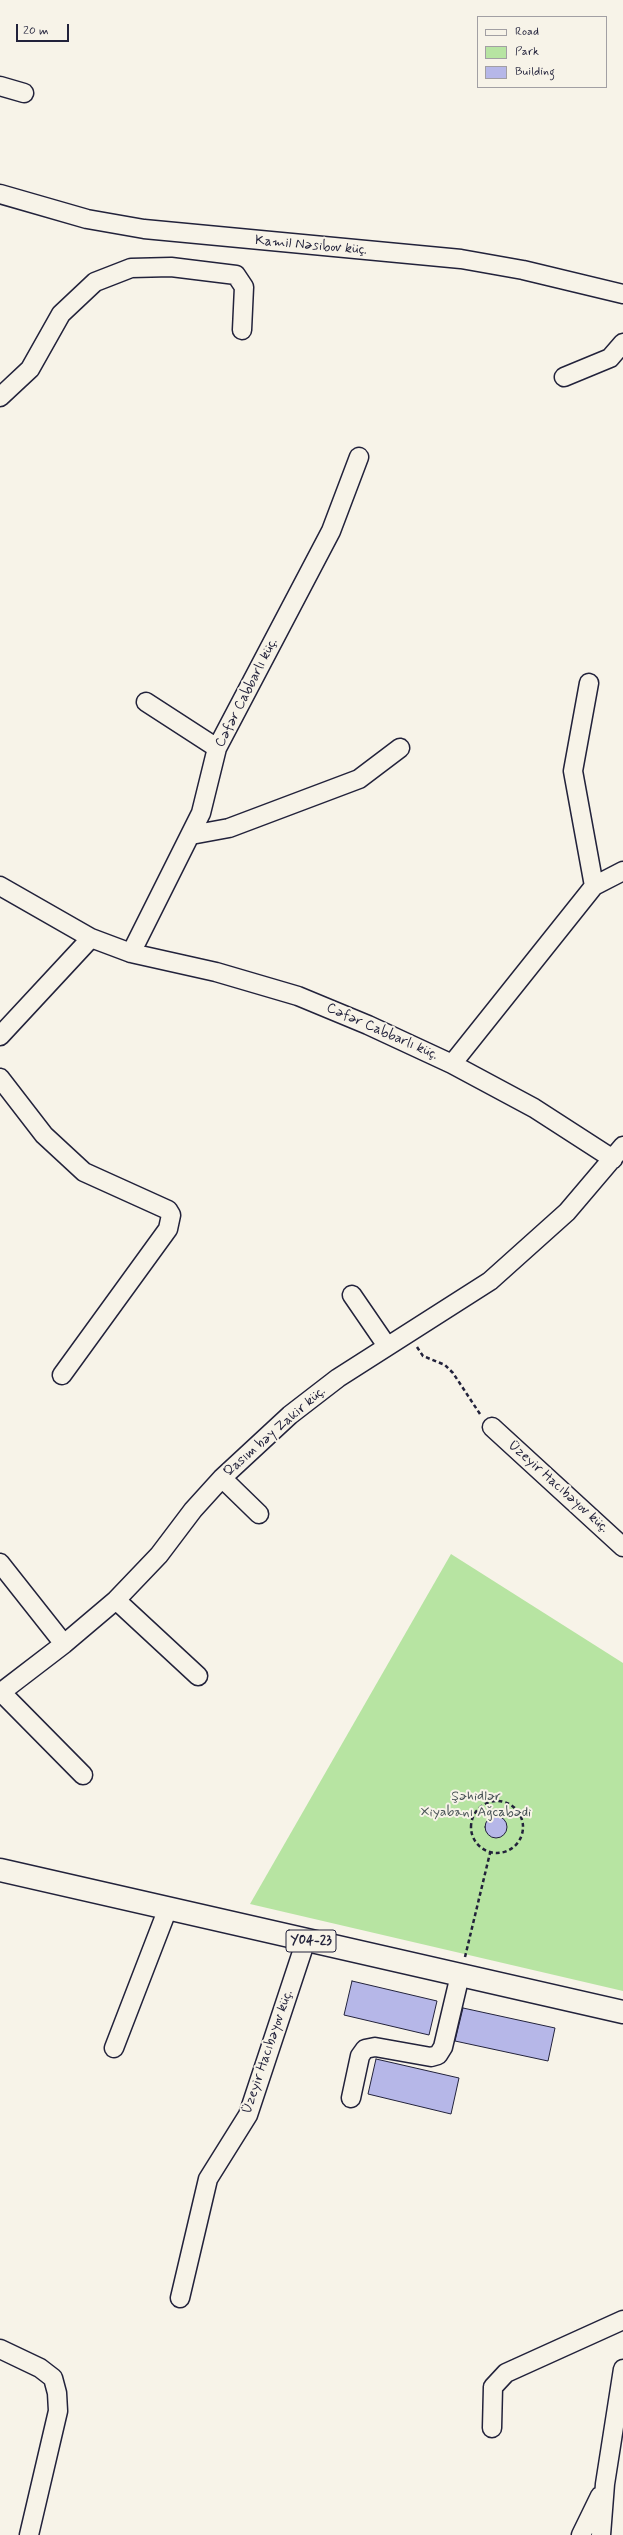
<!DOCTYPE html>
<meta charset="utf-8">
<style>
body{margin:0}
#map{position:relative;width:623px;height:2535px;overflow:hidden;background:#f7f3e8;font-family:Mynerve,sans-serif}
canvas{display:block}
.legend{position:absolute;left:477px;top:16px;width:130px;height:72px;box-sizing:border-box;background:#f7f3e8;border:1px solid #a29fa3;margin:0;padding:5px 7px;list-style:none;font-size:12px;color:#22223b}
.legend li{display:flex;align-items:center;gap:8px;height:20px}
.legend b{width:20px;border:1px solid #a29fa3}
.scale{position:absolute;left:16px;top:24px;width:53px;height:18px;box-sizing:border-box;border:2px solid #22223b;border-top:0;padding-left:5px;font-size:12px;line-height:14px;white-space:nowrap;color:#22223b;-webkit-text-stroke:3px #f7f3e8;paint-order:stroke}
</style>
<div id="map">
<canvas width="623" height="2535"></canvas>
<ul class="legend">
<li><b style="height:5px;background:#f7f3e8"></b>Road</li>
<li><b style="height:11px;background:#b7e4a2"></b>Park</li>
<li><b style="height:11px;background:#b6b7e8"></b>Building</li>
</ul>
<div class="scale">20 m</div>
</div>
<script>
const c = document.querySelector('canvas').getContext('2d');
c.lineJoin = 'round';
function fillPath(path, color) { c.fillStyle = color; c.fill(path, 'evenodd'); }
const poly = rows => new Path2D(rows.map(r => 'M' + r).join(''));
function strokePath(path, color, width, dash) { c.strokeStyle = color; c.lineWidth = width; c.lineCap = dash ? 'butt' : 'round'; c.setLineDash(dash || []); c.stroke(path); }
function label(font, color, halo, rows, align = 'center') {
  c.font = font + ' Mynerve,sans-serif'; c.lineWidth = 4; c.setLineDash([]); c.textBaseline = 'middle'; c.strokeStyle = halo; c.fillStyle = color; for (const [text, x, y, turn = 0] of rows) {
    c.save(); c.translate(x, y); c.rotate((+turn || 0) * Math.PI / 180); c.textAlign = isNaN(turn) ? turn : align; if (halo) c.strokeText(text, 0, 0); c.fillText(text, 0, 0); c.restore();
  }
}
fillPath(poly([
 [451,1554,623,1663,623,1991,250,1904]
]), '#b7e4a2');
const building = poly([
 '485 1827a11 11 0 1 1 22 0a11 11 0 1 1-22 0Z',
 [352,1981,437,2001,429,2035,344,2015,352,1981],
 [463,2008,555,2028,548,2061,455,2041,463,2008],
 [376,2059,459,2078,451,2114,368,2094,376,2059]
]);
fillPath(building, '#b6b7e8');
strokePath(building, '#22223b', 1);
const minor = poly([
 [0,86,24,93],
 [0,194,87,219,144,229,461,259,523,270,623,294],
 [564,377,610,358,623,343],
 [0,397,30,369,61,314,95,282,131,268,171,267,236,275,244,287,242,330],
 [589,683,573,771,594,886],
 [146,702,217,748],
 [191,835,229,828,359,779,400,748],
 [0,886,91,938,131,953,216,972,298,996,368,1025,452,1064,534,1108,613,1159],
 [131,953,201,813,217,748,331,531,359,457],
 [0,1036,91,938],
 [452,1064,594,886,623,871],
 [0,1078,44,1135,84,1172,168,1210,171,1215,168,1229,62,1375],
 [352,1295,387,1346],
 [492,1427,623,1547],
 [222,1478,259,1514],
 [0,1563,64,1644],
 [116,1600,198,1676],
 [1,1692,83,1775],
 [0,1693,64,1644,116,1600,159,1555,193,1510,222,1478,290,1415,338,1378,490,1281,567,1212,623,1146],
 [114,2048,168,1908],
 [351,2098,360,2056,365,2049,375,2047,431,2057,438,2055,443,2047,460,1975],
 [180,2298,208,2179,248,2115,306,1940],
 [0,2349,40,2368,53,2378,57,2393,58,2411,29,2535],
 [492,2428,493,2387,506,2373,623,2320],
 [581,2535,600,2496],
 [601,2535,605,2484,623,2369]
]);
const major = poly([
 [0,1870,623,2012]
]);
strokePath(minor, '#22223b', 21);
strokePath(major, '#22223b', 25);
strokePath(poly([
 [417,1347,423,1356,445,1365,453,1373,480,1414],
 '471 1827a26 26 0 1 1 52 0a26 26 0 1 1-52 0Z',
 [465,1957,490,1853]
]), '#22223b', 2.5, [4, 3]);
strokePath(minor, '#f7f3e8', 18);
strokePath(major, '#f7f3e8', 22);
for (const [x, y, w] of [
 [311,1941,50]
]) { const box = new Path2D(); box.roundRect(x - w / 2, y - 11, w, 22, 3); c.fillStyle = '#f7f3e8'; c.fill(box); strokePath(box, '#22223b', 1); }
label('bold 13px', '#22223b', null, [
 ["Y04-23",311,1941]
]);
label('14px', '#22223b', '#f7f3e8', [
 ["Kamil Nəsibov küç.",311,246,5],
 ["Cəfər Cabbarlı küç.",247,693,-63],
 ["Cəfər Cabbarlı küç.",382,1032,24],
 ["Qasım bəy Zakir küç.",275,1432,-41],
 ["Üzeyir Hacıbəyov küç.",558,1487,42],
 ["Üzeyir Hacıbəyov küç.",268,2052,-71]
]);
label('14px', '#475255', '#f7f3e8', [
 ["Şəhidlər",476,1797],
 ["Xiyabanı Ağcabədi",476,1813]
]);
</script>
